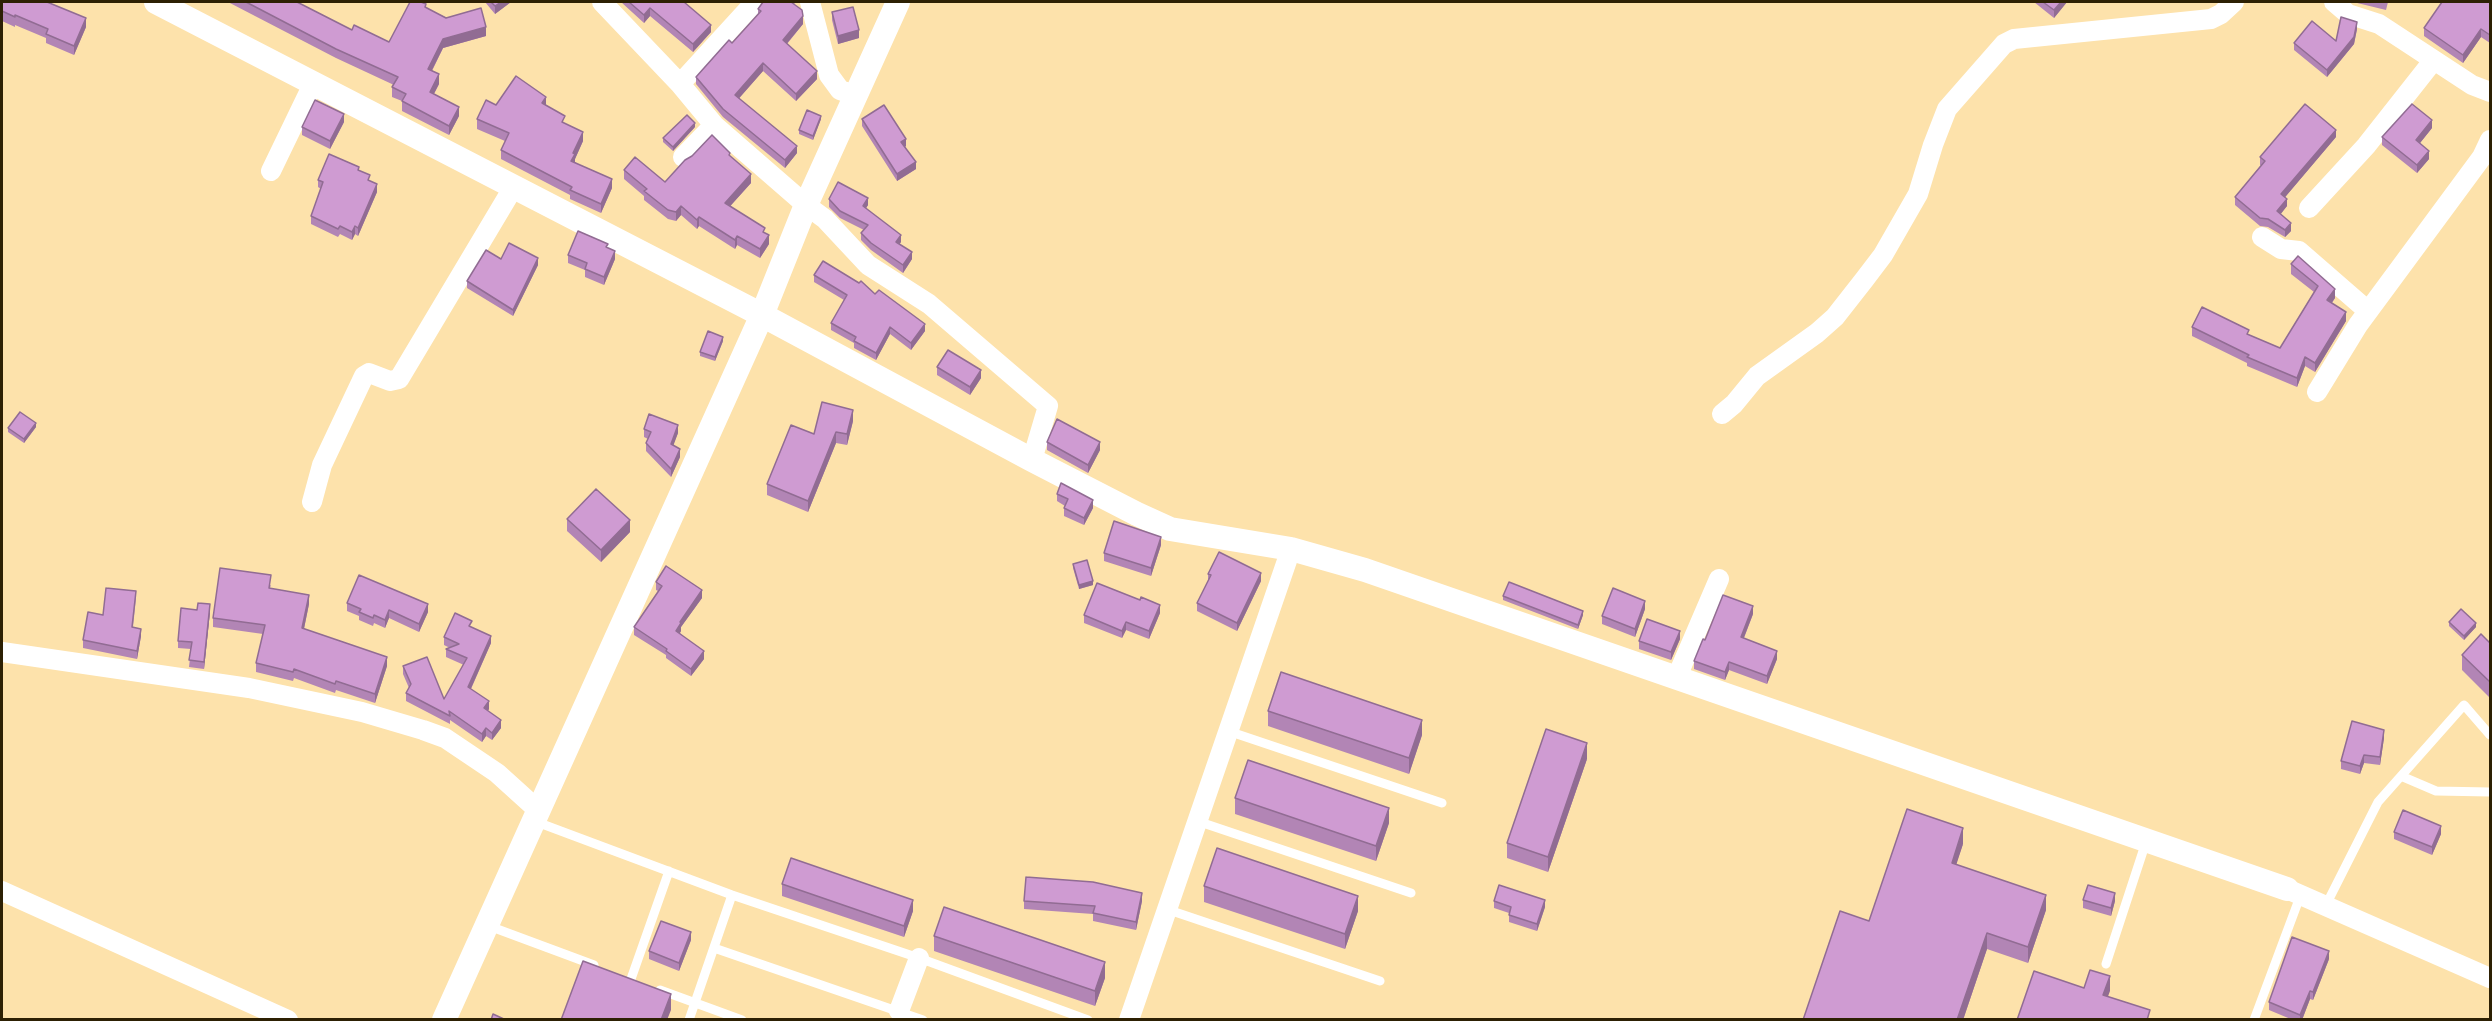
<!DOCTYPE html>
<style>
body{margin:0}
#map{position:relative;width:2492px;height:1021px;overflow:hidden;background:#fde2ab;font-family:"Work Sans",sans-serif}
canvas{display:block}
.frame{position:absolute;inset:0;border:3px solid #2d2003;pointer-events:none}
</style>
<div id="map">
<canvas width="2492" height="1021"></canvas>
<div class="frame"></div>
</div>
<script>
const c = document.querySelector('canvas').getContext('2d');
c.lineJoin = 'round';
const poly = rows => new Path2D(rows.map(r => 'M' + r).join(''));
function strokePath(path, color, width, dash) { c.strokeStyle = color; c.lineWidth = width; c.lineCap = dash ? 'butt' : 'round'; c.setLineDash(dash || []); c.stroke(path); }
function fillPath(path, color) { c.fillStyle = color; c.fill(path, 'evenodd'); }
strokePath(poly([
 [1228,731,1442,803],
 [2401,776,2436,791,2490,792],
 [534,821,732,895,919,958,1088,1020],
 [1197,821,1411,893],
 [2326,905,2378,802,2464,705,2490,735],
 [1166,909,1380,981],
 [489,926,594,965],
 [714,948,923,1020],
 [2106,964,2146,842],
 [631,979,669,871],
 [660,990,742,1020],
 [689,1020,732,895],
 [2254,1020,2301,894]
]), '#fff', 9);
strokePath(poly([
 [602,2,680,84,714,125,806,205,825,219,868,265,929,304,1048,406,1032,460],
 [810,2,829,75,840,90,857,96],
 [2334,2,2348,14,2379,24,2472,85,2490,92],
 [680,84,755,2],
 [683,157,714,125],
 [271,171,313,84],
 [2309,208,2366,146,2433,61],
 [2262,237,2281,249,2299,251,2368,311],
 [2317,392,2358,325,2482,157,2490,140],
 [1722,414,1734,404,1757,376,1817,333,1835,317,1864,280,1883,255,1918,194,1933,145,1947,109,2004,44,2014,39,2211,19,2221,14,2234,2],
 [312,502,322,465,364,376,369,373,390,381,399,379,513,188],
 [2,652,249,688,362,712,423,730,445,738,497,773,539,811],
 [1676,679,1719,579],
 [2287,889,2490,978],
 [2,891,288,1020],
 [899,1011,919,958],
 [1129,1020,1291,549]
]), '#fff', 20);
strokePath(poly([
 [156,2,762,315,1032,460,1137,514,1170,529,1291,549,1365,570,2287,889],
 [444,1020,762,315,806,205,898,2]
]), '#fff', 24);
fillPath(poly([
 [2,2,86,27,74,55,46,43,46,38,15,25,15,27,2,21],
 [228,2,297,2,352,30,389,42,426,8,486,36,443,48,432,71,439,84,434,94,459,116,449,135,402,111,402,101,392,97,392,87,394,85,336,58],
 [485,2,511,2,495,14],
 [621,2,684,2,711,32,693,52,650,16,644,23],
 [763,2,796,2,794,4,803,24,787,44,817,79,796,101,763,71,739,98,797,153,785,168,723,117,696,84,696,77,732,43,758,15,758,9],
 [2034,2,2067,2,2054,18],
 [2353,2,2388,2,2386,10],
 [2490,2,2490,43,2481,37,2463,63,2424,36,2424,28],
 [832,12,859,38,838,44,832,20],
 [2357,29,2354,44,2327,77,2294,50,2294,43,2336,41],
 [496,105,546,105,583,141,575,159,575,162,612,188,601,213,570,199,570,195,501,159,501,150,505,141,477,129,477,119],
 [821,119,813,140,799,134,799,130],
 [862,119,906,146,905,147,916,169,897,181,862,126],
 [344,122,330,149,302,135,302,127],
 [695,127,673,151,663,142,663,138],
 [2432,128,2420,143,2429,159,2417,173,2382,145,2382,137],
 [2336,137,2285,197,2287,206,2280,214,2291,231,2285,237,2268,227,2260,226,2235,205,2235,197,2261,165,2260,165,2260,157],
 [730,157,751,183,730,206,765,233,769,244,760,258,737,245,735,249,699,226,697,229,681,215,676,221,668,219,644,200,644,196,624,179,624,170,665,182],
 [359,171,370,181,377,192,358,236,355,234,352,240,340,234,338,237,311,224,311,216,321,189,318,187,318,180],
 [829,199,868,205,866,208,901,242,899,244,912,259,903,273,871,250,861,240,861,233,864,230,840,218,829,207],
 [608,248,615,259,604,285,585,277,585,270,568,263,568,255],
 [501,259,538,265,513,316,467,288,467,281],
 [2291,264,2335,298,2332,303,2346,321,2315,372,2305,366,2297,387,2247,366,2247,363,2192,336,2192,327,2249,335,2280,348,2314,292,2291,274],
 [814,275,875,294,925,331,911,350,890,334,876,360,854,348,854,343,831,330,831,323,844,300,814,282],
 [723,341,715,361,700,356,700,352],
 [937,367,981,378,970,395,937,375],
 [853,421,847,445,836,443,808,512,767,495,767,484,814,434],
 [36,427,24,443,8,432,8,428],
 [644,429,678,433,673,445,680,457,671,477,646,451,646,443,648,439,644,437],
 [1047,442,1100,450,1088,473,1047,450],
 [1057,494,1093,508,1084,525,1064,516,1064,508,1065,506,1057,501],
 [567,519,630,532,601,562,567,531],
 [1161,545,1151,576,1104,561,1104,553],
 [1073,564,1093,585,1079,589,1073,568],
 [1208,574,1261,581,1237,631,1197,611,1197,603,1208,582],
 [656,582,702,598,681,627,681,631,680,633,704,659,691,676,666,658,666,655,634,635,634,627,658,591,656,590],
 [271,585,270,588,309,604,304,629,387,666,375,703,336,690,335,693,294,678,293,681,256,672,256,663,263,634,213,627,213,618],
 [1503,596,1583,615,1578,629,1503,600],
 [136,598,133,627,141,636,137,659,83,648,83,640,103,615],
 [347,603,428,612,419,632,389,618,385,628,374,623,373,626,359,620,359,616,347,611],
 [1645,609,1635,637,1602,624,1602,616],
 [210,612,204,669,189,667,191,649,178,648,178,641],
 [1160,613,1149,639,1126,630,1122,638,1084,623,1084,615],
 [1753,614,1744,638,1777,659,1767,684,1729,670,1725,680,1694,669,1694,661,1705,640],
 [2449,622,2476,627,2464,640,2449,626],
 [472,627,491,643,471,689,489,709,488,711,501,728,492,740,486,736,482,742,450,720,450,724,406,701,406,693,409,688,403,674,403,666,444,699,464,665,446,657,446,649,450,648,444,645,444,637],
 [1680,639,1671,660,1639,649,1639,641],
 [2490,643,2490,708,2489,707,2489,697,2462,670,2462,655],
 [1268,711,1422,735,1409,774,1268,726],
 [2384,738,2380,765,2364,763,2360,774,2341,769,2341,761],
 [1587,759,1548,872,1507,858,1507,843],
 [1235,798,1389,823,1376,861,1235,814],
 [2394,832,2441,834,2432,855,2394,839],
 [1963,844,1956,864,2046,910,2028,963,1987,949,1963,1020,1803,1020],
 [782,884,913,911,904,937,782,896],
 [1204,886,1358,911,1345,949,1204,902],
 [2083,900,2115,901,2111,916,2083,908],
 [1024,901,1142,901,1136,930,1093,921,1093,914,1024,909],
 [1494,901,1545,907,1537,931,1509,922,1509,913,1494,908],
 [934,936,1105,978,1095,1006,934,951],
 [691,940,679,971,649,959,649,951],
 [2329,959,2313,1000,2310,999,2302,1020,2293,1020,2269,1010,2269,1002]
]), '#b285b5');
fillPath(poly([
 [501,2,511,2,495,14,495,6],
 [2061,2,2067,2,2054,18,2054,10],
 [650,8,650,16,644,23,644,15],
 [803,16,803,24,783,48,783,40],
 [86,18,86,27,74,55,74,46],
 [2357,22,2357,29,2354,44,2327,77,2327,70],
 [711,25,711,32,693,52,693,44],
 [486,27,486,36,443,48,428,78,428,69,443,39],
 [2481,29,2481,37,2463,63,2463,55],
 [859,30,859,38,838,44,838,36],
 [763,63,763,71,735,103,735,95],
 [817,71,817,79,796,101,796,94],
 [439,74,439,84,430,101,430,92],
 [546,97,546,106,542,103],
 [459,107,459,116,449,135,449,126],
 [344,114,344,122,330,149,330,141],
 [821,116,821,119,813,140,813,136],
 [2432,120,2432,128,2416,148,2416,140],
 [695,123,695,127,673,151,673,147],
 [2336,130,2336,137,2281,202,2281,194],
 [583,132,583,141,575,159,575,163,571,161,573,153],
 [906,139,906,146,901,149,901,142],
 [797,146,797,153,785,168,785,160],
 [2429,151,2429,159,2417,173,2417,165],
 [916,162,916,169,897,181,897,174],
 [751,174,751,183,725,212,725,203],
 [612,179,612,188,601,213,601,204],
 [377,184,377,192,358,236,358,228],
 [868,198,868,205,863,213,863,206],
 [2287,199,2287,206,2277,219,2277,211],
 [681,206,681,215,676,221,676,212],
 [699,217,699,226,697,229,697,220],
 [2291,223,2291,231,2285,237,2285,230],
 [355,226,355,234,352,240,352,232],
 [769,235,769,244,760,258,760,249],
 [901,235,901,242,896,249,896,242],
 [737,236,737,245,735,249,735,240],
 [615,251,615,259,604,285,604,277],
 [912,252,912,259,903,273,903,265],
 [538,258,538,265,513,316,513,310],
 [2335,289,2335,298,2327,309,2327,300],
 [2346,312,2346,321,2315,372,2315,363],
 [925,324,925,331,911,350,911,343],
 [890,327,890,334,876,360,876,353],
 [723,337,723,341,715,361,715,357],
 [2305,357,2305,366,2297,387,2297,378],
 [981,370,981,378,970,395,970,387],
 [853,410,853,421,847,445,847,434],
 [36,423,36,427,24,443,24,439],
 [678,425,678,433,671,452,671,444],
 [836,432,836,443,808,512,808,501],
 [1100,442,1100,450,1088,473,1088,465],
 [680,449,680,457,671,477,671,469],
 [1093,500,1093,508,1084,525,1084,518],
 [630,520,630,532,601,562,601,550],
 [1161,537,1161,545,1151,576,1151,568],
 [1261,573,1261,581,1237,631,1237,623],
 [1093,581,1093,585,1079,589,1079,585],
 [702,590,702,598,681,627,681,631,676,639,676,631,680,622],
 [309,595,309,604,302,638,302,628],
 [1645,601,1645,609,1635,637,1635,629],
 [210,604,210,612,204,669,204,662],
 [428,604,428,612,419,632,419,624],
 [1160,605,1160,613,1149,639,1149,631],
 [1753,606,1753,614,1741,645,1741,637],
 [389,610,389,618,385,628,385,620],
 [1583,611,1583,615,1578,629,1578,625],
 [1126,622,1126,630,1122,638,1122,631],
 [2476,623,2476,627,2464,640,2464,636],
 [141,629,141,636,137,659,137,651],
 [1680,631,1680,639,1671,660,1671,652],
 [491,636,491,643,468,695,468,687],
 [704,651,704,659,691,676,691,669],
 [1777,651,1777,659,1767,684,1767,676],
 [387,657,387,666,375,703,375,694],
 [1729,662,1729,670,1725,680,1725,672],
 [489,701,489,709,484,716,484,708],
 [501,720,501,728,492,740,492,733],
 [1422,720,1422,735,1409,774,1409,758],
 [486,728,486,736,482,742,482,734],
 [2384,730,2384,738,2380,765,2380,757],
 [1587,743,1587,759,1548,872,1548,857],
 [2364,755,2364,763,2360,774,2360,766],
 [1389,808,1389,823,1376,861,1376,846],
 [2441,826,2441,834,2432,855,2432,847],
 [1963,828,1963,844,1952,878,1952,863],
 [1142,893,1142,901,1136,930,1136,922],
 [2115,893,2115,901,2111,916,2111,908],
 [2046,895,2046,910,2028,963,2028,947],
 [1358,896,1358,911,1345,949,1345,934],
 [913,900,913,911,904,937,904,926],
 [1545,900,1545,907,1537,931,1537,924],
 [691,932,691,940,679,971,679,963],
 [1987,933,1987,949,1963,1020,1957,1020],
 [2329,951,2329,959,2313,1000,2313,992],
 [1105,962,1105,978,1095,1006,1095,991],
 [2110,976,2110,991,2103,1010,2103,995],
 [2310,991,2310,999,2302,1020,2300,1020,2300,1015],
 [671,994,671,1010,667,1020,661,1020]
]), '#916c93');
const building = poly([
 [2,2,47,2,86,18,74,46,46,34,48,29,15,15,15,17,2,11,2,2],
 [246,2,297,2,352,30,354,25,389,42,410,2,421,2,426,4,425,7,446,18,481,8,486,27,443,39,428,69,439,74,430,92,459,107,449,126,402,101,406,94,392,87,398,77,336,49,246,2],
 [491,2,501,2,495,6,491,2],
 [629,2,684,2,711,25,693,44,650,8,644,15,629,2],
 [763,2,791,2,802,10,803,16,783,40,817,71,796,94,763,63,735,95,797,146,785,160,723,109,696,77,729,40,732,43,761,11,758,9,763,2],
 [2043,2,2061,2,2054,10,2043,2],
 [2442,2,2490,2,2490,35,2481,29,2463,55,2424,28,2442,2],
 [853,7,859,30,838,36,832,12,853,7],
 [2341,17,2357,22,2354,37,2327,70,2294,43,2312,21,2336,41,2341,17],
 [516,76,546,97,542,103,565,116,562,122,583,132,573,153,575,154,571,161,612,179,601,204,570,190,572,187,501,150,509,133,477,119,486,100,496,105,516,76],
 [315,100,344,114,330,141,302,127,315,100],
 [2305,104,2336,130,2281,194,2287,199,2277,211,2291,223,2285,230,2268,219,2260,218,2235,197,2265,161,2260,157,2305,104],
 [2412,104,2432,120,2416,140,2429,151,2417,165,2382,137,2412,104],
 [884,105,906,139,901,142,916,162,897,174,862,119,884,105],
 [807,110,821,116,813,136,799,130,807,110],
 [687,115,695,123,673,147,663,138,687,115],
 [712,135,730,153,729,155,751,174,725,203,765,228,763,232,769,235,760,249,737,236,735,240,699,217,697,220,681,206,676,212,668,210,644,191,647,189,624,170,635,157,665,182,685,160,692,156,712,135],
 [329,154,359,167,358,170,370,175,368,180,377,184,358,228,355,226,352,232,340,226,338,229,311,216,323,182,318,180,329,154],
 [838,182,868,198,863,206,901,235,896,242,912,252,903,265,871,243,861,233,868,225,840,211,829,199,838,182],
 [578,231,608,244,606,247,615,251,604,277,585,269,587,263,568,255,578,231],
 [509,243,538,258,513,310,467,281,486,250,501,259,509,243],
 [2298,256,2335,289,2327,300,2346,312,2315,363,2305,357,2297,378,2247,357,2249,355,2192,327,2202,307,2249,330,2247,334,2280,348,2318,286,2291,264,2298,256],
 [823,261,859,283,861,281,875,294,879,290,925,324,911,343,890,327,876,353,854,341,856,337,831,323,847,295,814,275,823,261],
 [708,331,723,337,715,357,700,352,708,331],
 [948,350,981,370,970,387,937,367,948,350],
 [822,402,853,410,847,434,836,432,808,501,767,484,791,425,814,434,822,402],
 [20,412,36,423,24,439,8,428,20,412],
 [649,414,678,425,671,444,680,449,671,469,646,443,651,432,644,429,649,414],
 [1057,419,1100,442,1088,465,1047,442,1057,419],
 [1061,483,1093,500,1084,518,1064,508,1068,499,1057,494,1061,483],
 [596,489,630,520,601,550,567,519,596,489],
 [1114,521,1161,537,1151,568,1104,553,1114,521],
 [1219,552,1261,573,1237,623,1197,603,1211,575,1208,574,1219,552],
 [1087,560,1093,581,1079,585,1073,564,1087,560],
 [666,566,702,590,680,622,681,623,676,631,704,651,691,669,666,651,667,649,634,627,662,586,656,582,666,566],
 [220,568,271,575,269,588,309,595,302,628,387,657,375,694,336,681,335,684,294,669,293,672,256,663,265,625,213,618,220,568],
 [359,575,428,604,419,624,389,610,385,620,374,615,373,618,359,612,361,609,347,603,359,575],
 [1509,582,1583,611,1578,625,1503,596,1509,582],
 [1097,583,1140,600,1141,597,1160,605,1149,631,1126,622,1122,631,1084,615,1097,583],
 [106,588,136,591,132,627,141,629,137,651,83,640,88,612,103,615,106,588],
 [1613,588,1645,601,1635,629,1602,616,1613,588],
 [1723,595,1753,606,1741,637,1777,651,1767,676,1729,662,1725,672,1694,661,1703,639,1705,640,1723,595],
 [198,603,210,604,204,662,189,660,192,642,178,641,181,608,197,610,198,603],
 [2461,609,2476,623,2464,636,2449,622,2461,609],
 [455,613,472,621,469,626,491,636,468,687,489,701,484,708,501,720,492,733,486,728,482,734,449,711,450,716,406,693,411,684,403,666,427,657,444,699,467,658,446,649,459,644,444,637,455,613],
 [1647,619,1680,631,1671,652,1639,641,1647,619],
 [2481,634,2490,643,2490,682,2462,655,2481,634],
 [1281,672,1422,720,1409,758,1268,711,1281,672],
 [2352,721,2384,730,2380,757,2364,755,2360,766,2341,761,2352,721],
 [1546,729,1587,743,1548,857,1507,843,1546,729],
 [1248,760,1389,808,1376,846,1235,798,1248,760],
 [1907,809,1963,828,1952,863,2046,895,2028,947,1987,933,1957,1020,1803,1020,1840,911,1869,921,1907,809],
 [2403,810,2441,826,2432,847,2394,832,2403,810],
 [1217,848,1358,896,1345,934,1204,886,1217,848],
 [791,858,913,900,904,926,782,884,791,858],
 [1026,877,1093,882,1142,893,1136,922,1093,913,1095,906,1024,901,1026,877],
 [1499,885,1545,900,1537,924,1509,915,1511,907,1494,901,1499,885],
 [2088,885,2115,893,2111,908,2083,900,2088,885],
 [944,907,1105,962,1095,991,934,936,944,907],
 [661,921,691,932,679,963,649,951,661,921],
 [2292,937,2329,951,2313,992,2310,991,2300,1015,2269,1002,2292,937],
 [583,961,671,994,661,1020,561,1020,583,961],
 [2090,970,2110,976,2103,995,2150,1010,2147,1020,2017,1020,2034,971,2084,988,2090,970],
 [493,1014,506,1020,491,1020,493,1014]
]);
fillPath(building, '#cf9bd2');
strokePath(building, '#916c93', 1.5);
</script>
